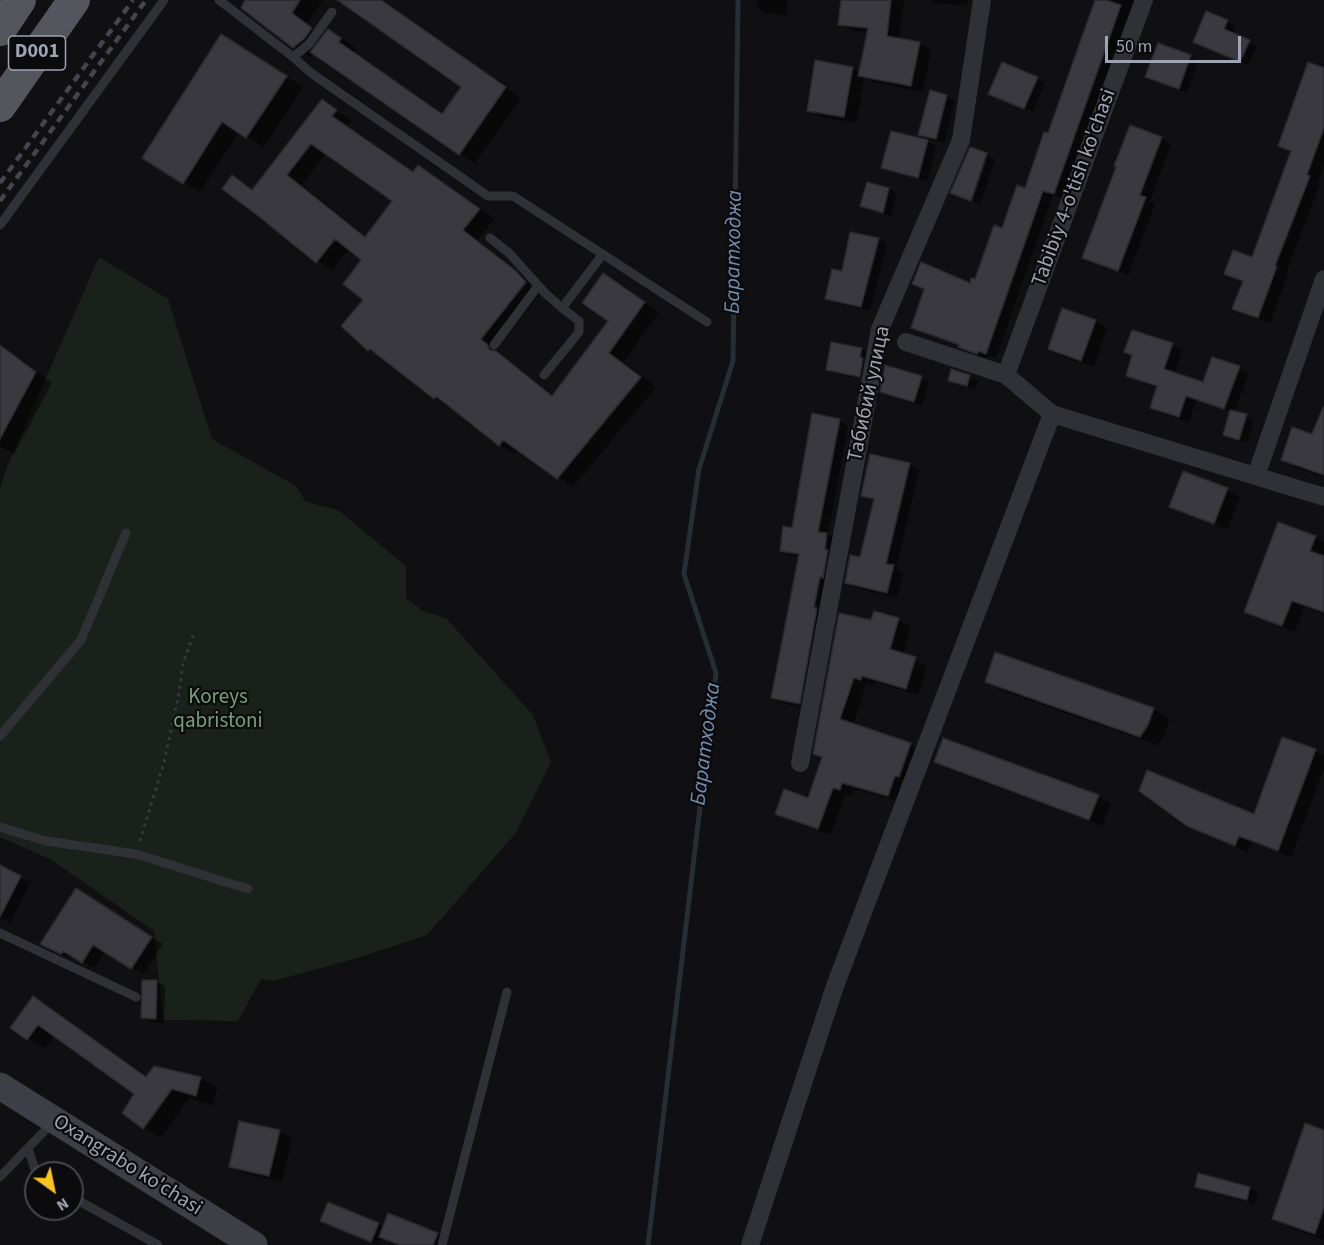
<!DOCTYPE html>
<meta charset="utf-8">
<style>
body{margin:0}
#map{position:relative;width:1324px;height:1245px;overflow:hidden;background:#100f11;font-family:"Source Sans 3",sans-serif}
canvas{display:block}
.north{position:absolute;left:24px;top:1161px;width:60px;height:60px;box-sizing:border-box;background:#0b0a0c;border:2px solid #46484f;border-radius:50%;rotate:147deg;font-size:16px;font-weight:700;line-height:24px;text-align:center;color:#9fa4b3}
.north::after{content:'';display:block;margin:auto;width:21px;height:27px;background:#fdc41b;clip-path:polygon(50% 0,100% 100%,50% 72%,0 100%)}
.scale{position:absolute;left:1105px;top:36px;width:136px;height:27px;box-sizing:border-box;border:3px solid #9fa4b3;border-top:0;padding-left:8px;font-size:18px;line-height:21px;white-space:nowrap;color:#9fa4b3;-webkit-text-stroke:4px #0b0a0c;paint-order:stroke}
</style>
<div id="map">
<canvas width="1324" height="1245"></canvas>
<div class="north">N</div>
<div class="scale">50 m</div>
</div>
<script>
const c = document.querySelector('canvas').getContext('2d');
c.lineJoin = 'round';
function fillPath(path, color) { c.fillStyle = color; c.fill(path, 'evenodd'); }
const poly = rows => new Path2D(rows.map(r => 'M' + r).join(''));
function strokePath(path, color, width, dash) { c.strokeStyle = color; c.lineWidth = width; c.lineCap = dash ? 'butt' : 'round'; c.setLineDash(dash || []); c.stroke(path); }
function label(font, color, halo, rows, align = 'center') {
  c.font = font + ' "Source Sans 3",sans-serif'; c.lineWidth = 4.5; c.setLineDash([]); c.textBaseline = 'middle'; c.strokeStyle = halo; c.fillStyle = color; for (const [text, x, y, turn = 0] of rows) {
    c.save(); c.translate(x, y); c.rotate((+turn || 0) * Math.PI / 180); c.textAlign = isNaN(turn) ? turn : align; if (halo) c.strokeText(text, 0, 0); c.fillText(text, 0, 0); c.restore();
  }
}
fillPath(poly([
 [99,257,168,299,212,439,296,486,306,502,338,510,406,566,406,598,423,611,446,618,533,715,551,762,515,834,427,935,354,959,273,981,261,979,238,1021,163,1020,154,931,50,859,0,837,0,489,7,467]
]), '#1a211b');
fillPath(poly([
 [247,0,323,0,307,23,325,36,328,31,345,40,357,49,354,52,444,115,464,87,340,0,382,0,521,98,475,163,314,53,310,57,294,47],
 [758,0,788,0,787,15,765,13,757,8],
 [842,0,904,0,899,39,919,43,931,50,923,92,872,82,864,78,857,123,821,117,809,110,852,68,860,73,868,32,852,31,840,24],
 [929,0,968,0,968,5,935,3],
 [1096,0,1134,0,1064,199,1053,195,996,358,988,356,987,358,969,352,960,345,922,333,913,327,976,281,1026,190,1049,135],
 [1227,21,1235,26,1232,34,1257,46,1249,65,1203,46],
 [1159,45,1198,61,1187,93,1147,76],
 [239,46,303,87,264,147,239,132,200,192,183,182],
 [1324,70,1324,165,1318,182,1320,184,1286,273,1288,274,1270,323,1245,315,1234,309,1244,283,1226,274,1253,259,1292,153,1280,146],
 [1037,78,1045,83,1033,112,998,98],
 [931,92,947,97,955,101,944,143,927,139,920,134],
 [322,101,351,120,347,125,415,173,419,167,434,176,494,219,478,240,532,282,541,292,496,349,504,357,554,396,610,321,604,275,659,312,624,362,656,387,573,487,518,449,515,454,499,445,451,407,435,398,385,359,369,349,363,260,349,249,332,270,317,261,232,177,254,191],
 [326,153,394,200,367,237,302,185],
 [1161,138,1171,144,1150,201,1155,204,1128,275,1083,257],
 [928,142,936,146,927,181,891,172,883,168],
 [988,156,995,159,980,204,973,202],
 [889,189,897,194,891,216,869,210,861,205],
 [851,234,879,239,887,244,870,311,835,303,827,298,843,273],
 [1095,321,1107,328,1094,367,1062,356,1049,349],
 [0,344,52,383,14,454,0,446],
 [1172,345,1182,350,1174,374,1204,384,1239,368,1249,373,1234,412,1254,420,1247,443,1225,434,1231,412,1196,400,1189,422,1162,413,1152,408,1158,388,1138,381,1128,375],
 [861,349,869,354,868,380,836,374,828,369],
 [952,371,978,381,975,390,957,384,949,380],
 [921,378,929,382,922,406,890,396,882,391],
 [1324,405,1324,477,1297,468,1282,459,1313,436],
 [839,420,848,426,828,535,836,540,809,708,781,703,772,698,800,557,790,555,781,550,793,529],
 [909,464,919,470,896,569,903,573,897,598,856,588,846,583,861,559,875,502,863,496],
 [1184,473,1227,490,1240,497,1227,530,1183,513,1171,506],
 [1315,537,1324,542,1324,614,1304,607,1295,632,1258,618,1246,611],
 [875,613,899,620,911,627,903,655,927,666,918,695,875,682,873,686,866,684,853,725,911,745,923,752,901,802,855,789,852,796,846,794,830,835,789,820,777,813,809,800,823,758,815,753],
 [986,681,1153,709,1170,719,1164,735,1157,745,1003,691],
 [1315,751,1324,756,1324,768,1291,857,1252,842,1248,852,1201,833,1187,825,1254,816],
 [936,762,1098,797,1111,804,1102,826,948,769],
 [0,867,30,883,10,923,0,918],
 [87,897,163,944,143,974,105,951,94,968,75,956,73,959,53,950],
 [157,982,165,986,164,1023,150,1022,142,1018],
 [33,998,50,1008,147,1077,200,1078,217,1088,213,1105,189,1098,161,1138,144,1128,124,1113,136,1094,55,1035,45,1048,28,1038],
 [279,1131,292,1139,282,1182,243,1173,231,1166],
 [1324,1132,1324,1240,1291,1228,1274,1219],
 [1197,1186,1250,1188,1258,1193,1255,1204,1205,1191],
 [322,1221,378,1224,384,1227,437,1234,445,1239,443,1245,400,1245,383,1237,379,1245]
]), '#0007');
strokePath(poly([
 [648,1245,716,673,684,574,699,469,733,361,738,0]
]), '#252d35', 5);
const building = poly([
 [245,0,300,0,292,13,312,28,304,39,293,48,241,8,245,0],
 [337,0,381,0,506,87,459,155,310,52,328,29,341,38,339,42,442,114,461,87,337,0],
 [841,0,891,0,887,36,920,42,911,86,858,76,868,28,838,25,841,0],
 [1095,0,1106,0,1121,5,1054,194,1043,191,986,354,978,351,977,354,958,347,959,345,949,341,911,328,924,289,912,284,921,262,970,283,971,278,975,279,994,225,1002,228,1017,185,1025,188,1044,132,1048,133,1095,0],
 [1206,11,1228,20,1224,29,1250,40,1240,62,1193,42,1206,11],
 [221,34,287,76,246,138,222,122,183,184,142,158,221,34],
 [1158,43,1191,55,1179,89,1145,77,1158,43],
 [815,60,853,67,844,117,807,111,815,60],
 [1002,62,1038,77,1024,109,988,94,1002,62],
 [1308,62,1324,68,1324,128,1307,175,1310,176,1275,266,1277,266,1258,318,1232,309,1243,281,1224,274,1233,250,1252,257,1291,151,1278,146,1308,62],
 [930,90,947,95,936,139,918,135,930,90],
 [322,99,337,110,332,116,413,172,418,165,480,209,463,230,516,271,526,282,481,339,487,344,490,350,496,351,552,396,608,321,582,303,603,273,645,302,609,353,641,377,557,479,503,440,499,446,436,396,434,399,370,349,368,351,341,326,363,300,343,284,361,260,335,239,316,263,257,215,222,189,232,175,252,190,322,99],
 [311,144,392,201,365,237,287,175,311,144],
 [1130,125,1162,137,1140,195,1146,197,1118,271,1082,258,1116,167,1114,166,1130,125],
 [891,131,928,140,918,178,881,168,891,131],
 [970,147,987,153,971,201,950,193,970,147],
 [867,182,889,188,883,213,860,206,867,182],
 [850,232,879,238,861,307,825,299,832,269,842,271,850,232],
 [1062,308,1096,320,1081,361,1048,349,1062,308],
 [1132,330,1173,343,1164,369,1203,382,1212,357,1240,366,1224,409,1186,396,1179,417,1150,408,1157,386,1126,376,1132,355,1124,352,1132,330],
 [831,342,862,348,860,357,863,358,860,377,826,370,831,342],
 [0,345,36,372,0,439,0,345],
 [885,365,922,376,914,402,880,392,885,365],
 [951,369,970,375,967,386,948,381,951,369],
 [1323,407,1324,407,1324,475,1281,460,1292,427,1312,434,1323,407],
 [1230,410,1247,414,1239,440,1223,435,1230,410],
 [812,413,840,419,818,532,827,533,825,549,828,550,823,578,820,577,814,607,817,608,800,704,771,698,799,554,780,551,783,526,792,528,812,413],
 [870,454,910,463,886,564,894,565,887,593,845,583,850,555,860,557,874,499,861,496,870,454],
 [1183,471,1228,488,1214,524,1169,507,1183,471],
 [1278,522,1316,536,1310,551,1324,556,1324,612,1292,601,1282,626,1244,612,1278,522],
 [874,611,899,618,890,649,916,657,906,689,862,676,861,680,854,678,840,719,911,743,899,777,895,776,888,796,842,783,840,790,833,788,818,829,775,814,784,789,808,798,822,757,813,754,839,613,871,620,874,611],
 [995,652,1154,708,1148,725,1140,737,985,682,995,652],
 [1282,737,1316,749,1278,851,1239,836,1235,846,1187,826,1139,791,1147,770,1254,814,1282,737],
 [943,738,1099,795,1089,820,934,762,943,738],
 [0,865,21,876,0,917,0,865],
 [76,888,152,937,131,969,93,945,82,963,63,951,61,954,40,944,76,888],
 [142,980,157,980,156,1019,141,1018,142,980],
 [33,996,146,1077,154,1066,201,1077,196,1096,172,1089,143,1129,122,1113,134,1094,38,1025,27,1040,10,1028,33,996],
 [239,1121,280,1130,269,1176,229,1167,239,1121],
 [1305,1123,1324,1130,1324,1208,1315,1234,1272,1219,1305,1123],
 [1198,1173,1250,1187,1247,1200,1195,1187,1198,1173],
 [328,1202,379,1223,371,1242,320,1221,328,1202],
 [388,1213,438,1233,433,1245,400,1245,379,1237,388,1213]
]);
fillPath(building, '#39393f');
strokePath(building, '#2a292d', 1.5);
strokePath(poly([
 [140,841,164,762,179,693,183,663,194,633]
]), '#36383d', 3, [3, 4.5]);
strokePath(poly([
 [219,0,293,57,309,44,332,12],
 [293,57,311,73,488,196,513,196,707,322],
 [0,225,164,0],
 [490,238,509,253,545,293,562,308,603,254],
 [494,345,538,286],
 [544,375,579,332,579,321,562,308],
 [0,736,81,640,126,533],
 [0,827,46,841,136,854,248,889],
 [0,933,136,997],
 [28,1148,36,1173],
 [0,1177,53,1122],
 [72,1197,158,1245],
 [442,1245,507,992]
]), '#303136', 9);
strokePath(poly([
 [906,342,1006,375,1052,414,1324,497],
 [1006,375,1144,0],
 [1256,476,1324,279],
 [800,763,880,329,961,140,982,0],
 [750,1245,835,986,1052,414]
]), '#303136', 18);
strokePath(poly([
 [0,1086,254,1245]
]), '#3e3f46', 27);
strokePath(poly([
 [0,30,20,0],
 [0,106,74,0]
]), '#54565e', 32);
strokePath(poly([
 [0,183,133,0],
 [0,201,146,0]
]), '#45464d', 4.5, [8, 6]);
for (const [x, y, w] of [
 [37,53,57]
]) { const box = new Path2D(); box.roundRect(x - w / 2, y - 17, w, 34, 4.5); c.fillStyle = '#0b0a0c'; c.fill(box); strokePath(box, '#9fa4b3', 1.5); }
label('bold 20px', '#9fa4b3', null, [
 ["D001",37,53]
]);
label('21px', '#9fa4b3', '#0b0a0c', [
 ["Tabibiy 4-o'tish ko'chasi",1075,188,-70],
 ["Табибий улица",870,394,-78],
 ["Oxangrabo ko'chasi",127,1166,32]
]);
label('21px', '#75a07b', '#0b0a0c', [
 ["Koreys",218,698],
 ["qabristoni",218,722]
]);
label('italic 22px', '#738fb1', '#0b0a0c', [
 ["Баратходжа",735,252,-89],
 ["Баратходжа",707,744,-83]
]);
</script>
